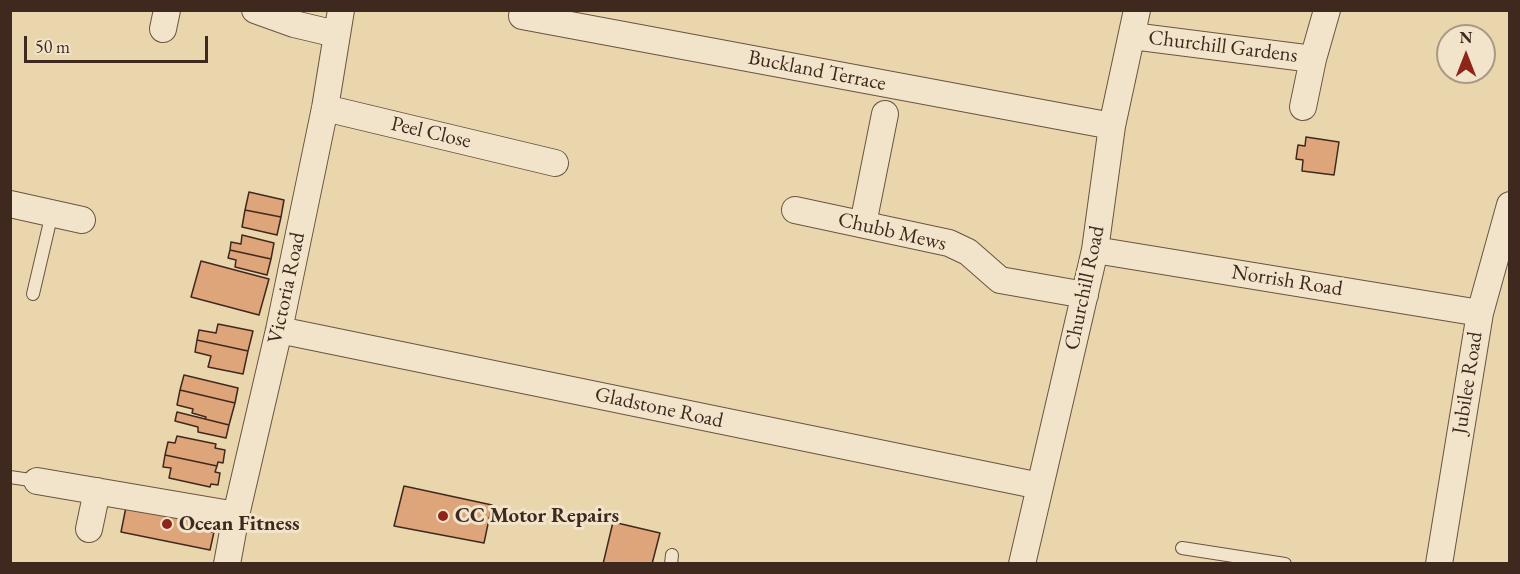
<!DOCTYPE html>
<style>
body{margin:0}
#map{position:relative;width:1520px;height:574px;overflow:hidden;background:#ead6ad;font-family:"EB Garamond",serif}
canvas{display:block}
.frame{position:absolute;inset:0;border:12px solid #3f291f;pointer-events:none}
.north{position:absolute;left:1436px;top:24px;width:60px;height:60px;box-sizing:border-box;background:#f1e4ca;border:2px solid #aa9986;border-radius:50%;rotate:0deg;font-size:16px;font-weight:700;line-height:24px;text-align:center;color:#3f291f}
.north::after{content:'';display:block;margin:auto;width:21px;height:27px;background:#8f2418;clip-path:polygon(50% 0,100% 100%,50% 72%,0 100%)}
.scale{position:absolute;left:24px;top:36px;width:184px;height:27px;box-sizing:border-box;border:3px solid #3f291f;border-top:0;padding-left:8px;font-size:18px;line-height:21px;white-space:nowrap;color:#3f291f;-webkit-text-stroke:4px #f1e4ca;paint-order:stroke}
</style>
<div id="map">
<canvas width="1520" height="574"></canvas>
<div class="frame"></div>
<div class="north">N</div>
<div class="scale">50 m</div>
</div>
<script>
const c = document.querySelector('canvas').getContext('2d');
c.lineJoin = 'round';
function fillPath(path, color) { c.fillStyle = color; c.fill(path, 'evenodd'); }
const poly = rows => new Path2D(rows.map(r => 'M' + r).join(''));
function strokePath(path, color, width, dash) { c.strokeStyle = color; c.lineWidth = width; c.lineCap = dash ? 'butt' : 'round'; c.setLineDash(dash || []); c.stroke(path); }
function label(font, color, halo, rows, align = 'center') {
  c.font = font + ' "EB Garamond",serif'; c.lineWidth = 6; c.setLineDash([]); c.textBaseline = 'middle'; c.strokeStyle = halo; c.fillStyle = color; for (const [text, x, y, turn = 0] of rows) {
    c.save(); c.translate(x, y); c.rotate((+turn || 0) * Math.PI / 180); c.textAlign = isNaN(turn) ? turn : align; if (halo) c.strokeText(text, 0, 0); c.fillText(text, 0, 0); c.restore();
  }
}
const building = poly([
 [1306,137,1339,142,1334,175,1302,171,1303,160,1296,159,1298,145,1305,146,1306,137],
 [249,192,284,200,281,217,245,210,249,192],
 [245,210,281,217,277,235,242,227,245,210],
 [242,235,274,243,271,259,230,250,231,242,241,244,242,235],
 [230,250,271,259,267,275,235,267,236,260,228,258,230,250],
 [201,261,269,279,259,315,191,297,201,261],
 [218,324,253,331,248,351,197,340,199,330,216,333,218,324],
 [197,340,248,351,243,374,208,367,211,356,195,352,197,340],
 [184,375,238,388,235,403,180,390,184,375],
 [180,390,235,403,229,425,205,419,206,417,192,413,193,409,177,405,180,390],
 [177,412,229,425,226,438,198,432,198,427,175,421,177,412],
 [177,436,216,444,215,448,225,450,223,463,218,462,217,466,165,455,168,442,175,443,177,436],
 [165,455,217,466,215,472,220,473,218,485,211,484,210,487,169,478,171,468,163,467,165,455],
 [404,486,492,505,484,543,394,526,404,486],
 [126,507,213,513,209,532,214,532,210,550,121,532,126,507],
 [613,522,660,533,652,564,603,564,613,522]
]);
fillPath(building, '#dea47a');
strokePath(building, '#3f291f', 1.5);
const lane = poly([
 [33,294,52,213],
 [10,477,37,481],
 [1182,548,1285,564],
 [671,564,672,555]
]);
const street = poly([
 [255,10,294,24,336,34],
 [522,16,1112,126],
 [163,29,167,10],
 [1132,36,1313,59,1327,10],
 [1303,107,1313,59],
 [325,108,555,163],
 [10,204,82,220],
 [795,210,949,243,968,252,1000,280,1085,295],
 [863,224,885,114],
 [1095,250,1480,313],
 [279,330,1040,486],
 [37,481,236,515],
 [89,529,97,491],
 [227,564,236,515,279,330,325,108,341,10],
 [1022,564,1095,250,1112,126,1137,10],
 [1439,564,1480,313,1510,205]
]);
strokePath(lane, '#6a5442', 14);
strokePath(street, '#6a5442', 28);
strokePath(lane, '#f1e4ca', 12);
strokePath(street, '#f1e4ca', 26);
for (const [x, y, r, color] of [
 [443,516,6,"#8f2418"],
 [167,524,6,"#8f2418"]
]) { const dot = new Path2D(); dot.arc(x, y, r, 0, 2 * Math.PI); c.fillStyle = color; c.fill(dot); strokePath(dot, '#f1e4ca', 2); }
label('21px', '#3f291f', '#f1e4ca', [
 ["Churchill Gardens",1223,47,7],
 ["Buckland Terrace",817,71,11],
 ["Peel Close",431,133,13],
 ["Chubb Mews",892,232,13],
 ["Norrish Road",1287,281,9],
 ["Victoria Road",287,288,-78],
 ["Churchill Road",1085,288,-78],
 ["Jubilee Road",1468,383,-81],
 ["Gladstone Road",659,408,12]
]);
label('bold 21px', '#3f291f', '#f1e4ca', [
 ["CC Motor Repairs",455,516],
 ["Ocean Fitness",179,524]
], 'left');
</script>
